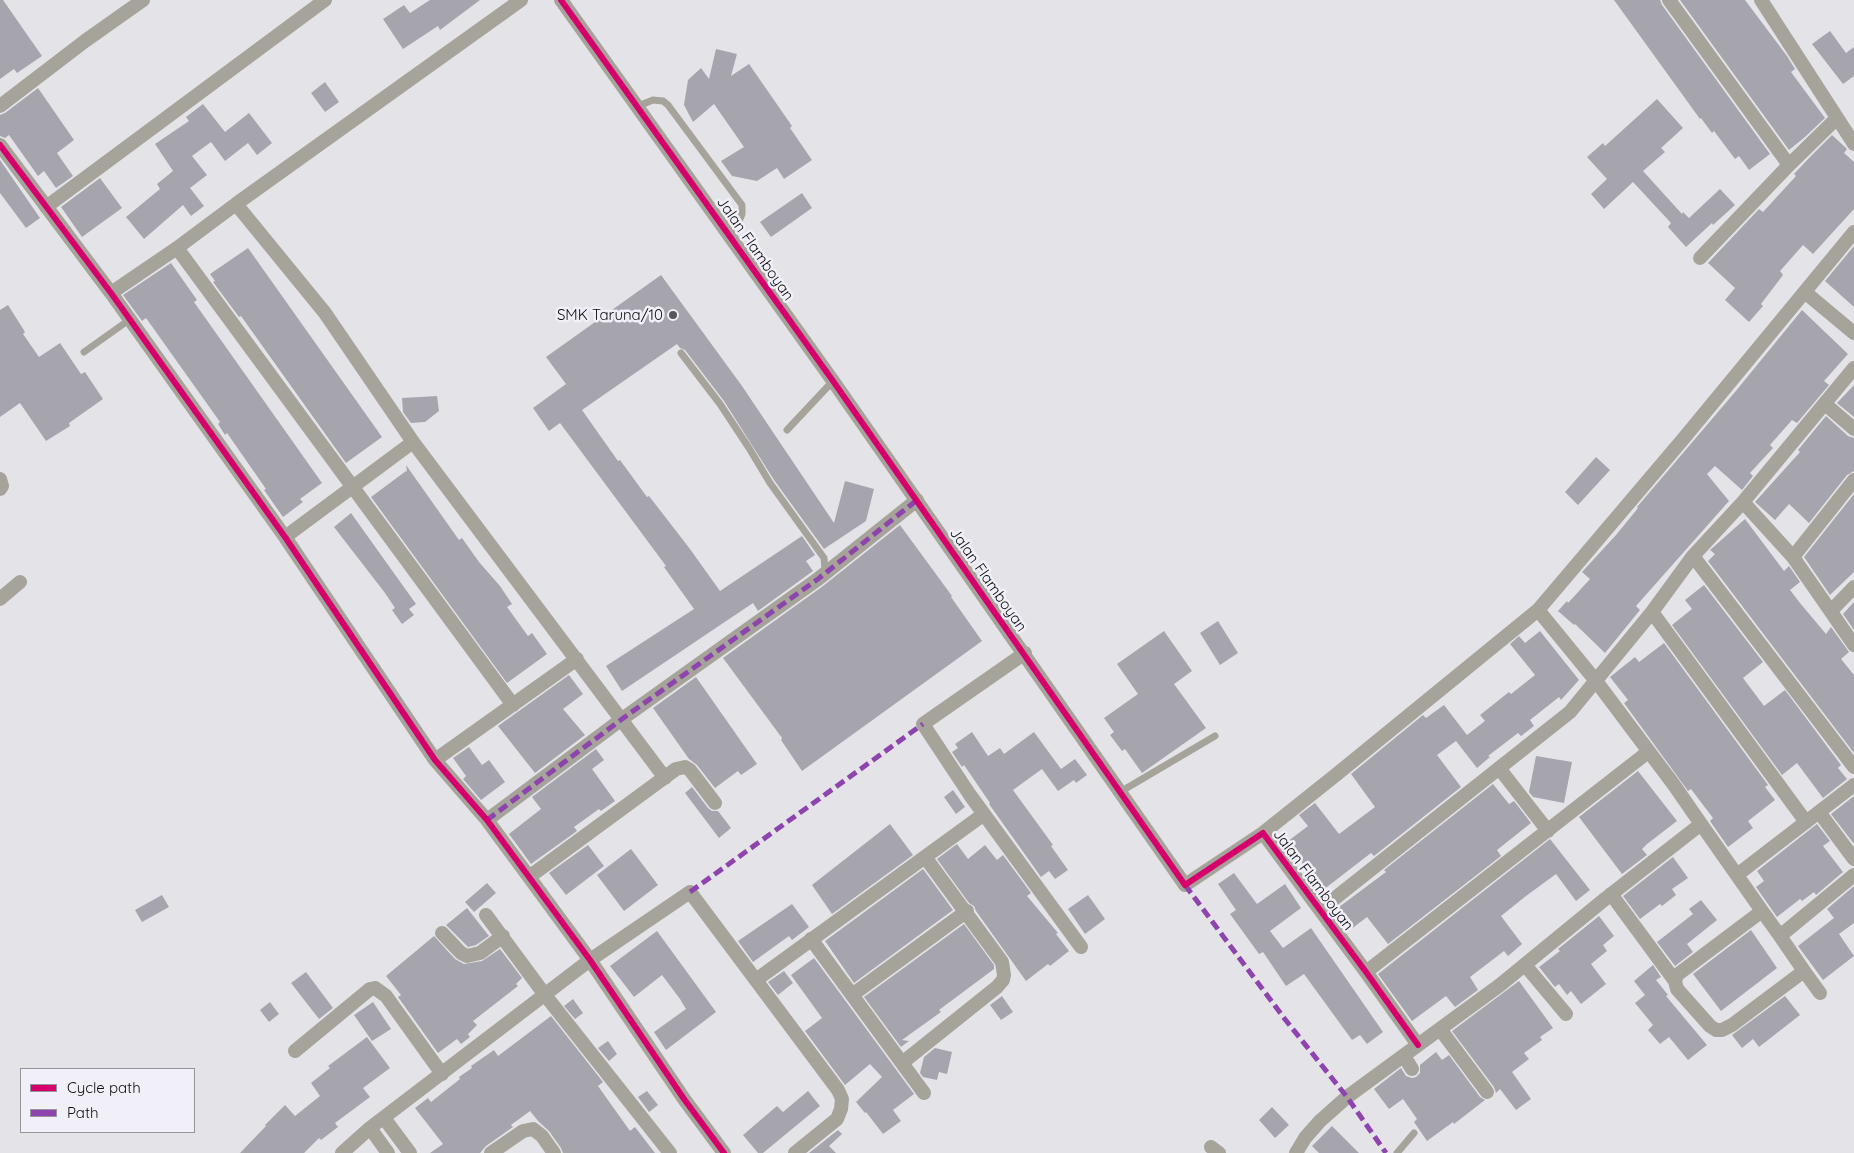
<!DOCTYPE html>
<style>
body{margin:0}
#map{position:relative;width:1854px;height:1153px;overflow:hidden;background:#e4e4e8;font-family:Quicksand,sans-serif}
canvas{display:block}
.legend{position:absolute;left:20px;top:1068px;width:175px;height:65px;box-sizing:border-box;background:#f1eff7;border:1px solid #96949a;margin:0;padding:6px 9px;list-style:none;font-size:15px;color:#0d0c0f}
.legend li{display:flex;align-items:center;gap:10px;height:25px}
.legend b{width:25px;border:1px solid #96949a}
</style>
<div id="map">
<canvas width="1854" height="1153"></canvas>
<ul class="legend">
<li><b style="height:6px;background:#d6006c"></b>Cycle path</li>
<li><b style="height:6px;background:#8e44ad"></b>Path</li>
</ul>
</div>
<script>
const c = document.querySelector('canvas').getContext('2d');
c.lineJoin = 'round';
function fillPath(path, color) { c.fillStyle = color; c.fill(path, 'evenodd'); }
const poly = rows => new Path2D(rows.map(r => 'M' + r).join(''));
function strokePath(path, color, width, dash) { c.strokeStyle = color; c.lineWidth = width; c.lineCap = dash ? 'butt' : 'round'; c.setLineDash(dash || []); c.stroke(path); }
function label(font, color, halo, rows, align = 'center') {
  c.font = font + ' Quicksand,sans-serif'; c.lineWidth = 5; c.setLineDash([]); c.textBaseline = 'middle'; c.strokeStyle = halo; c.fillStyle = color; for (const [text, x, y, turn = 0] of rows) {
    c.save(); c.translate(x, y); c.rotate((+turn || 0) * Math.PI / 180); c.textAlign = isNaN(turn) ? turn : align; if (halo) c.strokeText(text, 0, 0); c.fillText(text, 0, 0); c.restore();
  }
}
fillPath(poly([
 [0,0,3,0,42,56,17,73,14,69,0,79],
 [430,0,480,0,440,30,438,26,403,49,383,19,404,5,410,13],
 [1614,0,1660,0,1662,5,1770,154,1749,170,1739,156,1735,159,1714,131,1712,133,1701,118,1700,119],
 [1680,0,1745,0,1787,56,1795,69,1791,72,1825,118,1805,137,1789,150],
 [1830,31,1846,53,1854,47,1854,76,1843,84,1812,44],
 [716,49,737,54,731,76,749,64,792,126,790,128,812,160,784,179,777,168,757,181,732,176,721,161,744,147,714,104,693,122,684,105,688,80,701,68,709,79],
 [325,82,339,102,325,112,311,93],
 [38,88,74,140,57,153,73,176,56,188,44,171,38,176,9,135,5,138,0,136,0,115,5,113],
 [1657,99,1683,128,1661,148,1665,152,1643,171,1682,214,1683,212,1689,218,1720,189,1735,205,1713,225,1712,223,1686,247,1668,227,1671,223,1633,182,1604,209,1591,194,1607,179,1587,157,1603,143,1605,146],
 [203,104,225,132,249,113,272,143,257,155,248,143,225,161,211,142,192,156,207,175,190,188,204,206,191,216,183,205,144,239,126,217,160,189,157,184,173,171,155,144,189,121,186,117],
 [1832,135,1845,147,1847,149,1844,153,1854,162,1854,209,1813,254,1803,245,1780,271,1783,275,1761,304,1763,306,1749,322,1725,300,1735,288,1708,263,1759,209,1763,212,1796,176,1794,174,1810,157],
 [0,160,40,218,26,228,0,193],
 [100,178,122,208,82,237,61,207],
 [802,193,812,208,771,237,760,222],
 [1854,246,1854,307,1825,281],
 [248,248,382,437,346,463,241,316,239,317,213,282,215,281,210,274],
 [171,263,197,300,194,302,322,483,300,499,303,502,283,517,264,490,266,489,227,433,225,435,218,424,220,422,146,318,142,321,123,295],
 [661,275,742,386,834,523,845,481,874,489,866,521,824,549,774,480,724,401,685,350,680,348,677,344,582,410,618,461,620,460,647,497,649,496,690,549,720,591,802,536,815,555,806,561,813,571,758,611,753,603,622,691,606,666,694,609,664,567,666,566,560,423,549,431,533,408,566,384,546,357],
 [8,305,25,332,23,334,39,357,60,343,81,374,85,372,103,399,69,423,70,426,46,441,20,403,0,417,0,310],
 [1802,310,1848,354,1824,381,1829,385,1797,423,1792,420,1770,445,1773,448,1750,473,1753,476,1742,490,1715,466,1707,474,1729,501,1636,606,1640,610,1605,653,1575,624,1574,625,1558,611,1567,601,1568,603,1590,579,1582,572,1616,535,1638,508,1637,507,1735,392],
 [1854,385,1854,417,1837,403],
 [437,396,439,411,425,422,411,423,403,412,402,398],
 [1826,416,1848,436,1854,438,1854,471,1847,475,1809,523,1789,504,1775,520,1755,502,1800,452,1798,450],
 [1596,457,1610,470,1578,505,1565,492],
 [406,465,459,540,462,538,479,562,500,586,512,604,507,607,528,636,532,633,547,654,507,683,371,497,406,471,407,472],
 [1854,494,1854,572,1830,595,1804,557],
 [351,513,416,604,409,609,414,615,402,624,392,610,395,608,385,593,334,527],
 [1745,519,1784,571,1789,566,1800,582,1790,590,1800,603,1826,634,1831,627,1849,652,1841,659,1854,675,1854,753,1708,561,1715,554,1710,550],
 [900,525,952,596,951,597,982,641,802,771,781,740,782,738,723,658,823,586],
 [1704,585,1763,662,1743,678,1764,706,1785,690,1841,765,1838,768,1847,779,1823,798,1797,763,1782,775,1672,625,1692,609,1685,600],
 [1854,602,1854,630,1843,614],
 [1218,621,1238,653,1220,665,1200,633],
 [1164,631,1192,671,1174,684,1206,728,1142,773,1125,749,1122,751,1110,735,1114,732,1104,718,1138,694,1117,664],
 [1540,631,1579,680,1561,700,1559,697,1530,720,1534,726,1521,736,1518,733,1488,756,1490,757,1477,768,1456,741,1437,755,1461,787,1374,856,1371,853,1323,890,1300,860,1296,863,1283,845,1308,826,1299,815,1315,803,1339,834,1375,807,1351,774,1423,715,1426,718,1444,705,1467,735,1485,721,1480,715,1509,692,1511,694,1535,675,1510,644,1519,636,1525,643],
 [1664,643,1768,785,1765,787,1775,800,1748,821,1753,828,1728,847,1710,821,1713,818,1691,789,1688,791,1624,703,1628,700,1610,677,1635,657,1639,662],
 [569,675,583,694,563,709,585,735,535,773,498,726],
 [696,677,757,764,741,775,738,771,715,788,697,765,689,759,653,708],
 [972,732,988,756,1000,748,1004,754,1034,732,1061,769,1075,759,1087,775,1076,783,1074,780,1058,791,1042,769,1013,790,1053,845,1051,846,1068,870,1055,879,1049,871,1041,877,989,804,990,803,964,765,962,767,952,752,958,748,955,744],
 [469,747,482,765,489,760,505,782,481,800,463,779,466,776,453,758],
 [596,749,604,760,592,769,615,801,601,811,599,809,574,827,577,831,531,864,509,834,541,809,532,797],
 [1536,756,1572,762,1564,803,1533,797,1529,792],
 [1638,771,1677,821,1647,844,1642,849,1647,855,1622,874,1579,817],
 [1493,784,1509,804,1514,801,1531,823,1497,850,1501,856,1388,944,1367,917,1350,930,1335,910,1386,872,1384,870],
 [692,787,708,808,712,811,718,811,731,828,719,838,685,793],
 [953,790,965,807,956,814,944,797],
 [1854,796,1854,844,1831,814],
 [890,824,913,855,832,914,812,885],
 [1817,824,1830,841,1823,846,1843,872,1816,895,1814,892,1802,901,1800,899,1777,917,1756,887,1764,881,1757,871],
 [1550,839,1590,890,1576,901,1556,874,1526,896,1501,916,1522,944,1508,956,1504,951,1470,977,1478,990,1455,1007,1446,996,1412,1021,1378,974],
 [957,844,968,859,985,845,997,860,1003,855,1031,893,1027,896,1058,933,1056,934,1069,951,1050,966,1048,964,1026,981,976,911,974,906,969,903,937,859],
 [588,845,604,866,566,895,549,873],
 [631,849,658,885,624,911,597,875],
 [1673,857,1688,878,1672,889,1676,895,1662,906,1660,904,1640,919,1623,896],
 [923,869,953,910,854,983,825,941],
 [1234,873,1257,904,1285,884,1301,908,1270,931,1283,948,1311,928,1383,1032,1367,1044,1360,1035,1352,1040,1304,974,1286,986,1263,952,1259,954,1230,914,1236,910,1218,884],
 [487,883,496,893,474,912,465,902],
 [1854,886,1854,923,1839,934,1854,956,1823,980,1798,946,1834,918,1827,909],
 [162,895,169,907,142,922,135,910],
 [1088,895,1105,919,1085,934,1068,909],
 [1701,900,1717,920,1687,944,1693,952,1675,966,1657,942,1693,914,1689,909],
 [792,904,809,927,792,940,789,936,753,962,738,941],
 [467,908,489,936,476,945,468,947,446,925],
 [1599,916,1614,936,1603,945,1607,951,1591,964,1606,984,1581,1004,1571,991,1567,995,1559,984,1555,987,1539,967,1560,951,1558,949],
 [964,924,994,965,994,969,939,1010,941,1012,902,1040,909,1041,901,1047,864,997],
 [1751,930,1777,968,1721,1011,1693,974],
 [657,931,716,1012,666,1050,654,1032,686,1009,680,999,662,975,634,997,610,966],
 [434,936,455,959,464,964,482,961,500,949,522,978,516,984,518,986,473,1021,477,1025,468,1034,470,1037,461,1044,457,1039,438,1053,398,997,401,995,386,976],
 [814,958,914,1094,893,1110,901,1121,883,1134,866,1112,865,1113,856,1102,882,1077,870,1064,845,1085,805,1031,822,1018,791,975],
 [1653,965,1661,977,1656,980,1668,995,1666,996,1707,1045,1688,1060,1669,1037,1660,1044,1648,1030,1653,1025,1635,1003,1645,995,1634,981],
 [784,971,793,983,778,995,768,982],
 [306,972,333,1008,319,1019,291,983],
 [1519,981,1553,1028,1540,1037,1542,1040,1524,1053,1529,1059,1512,1072,1531,1099,1516,1110,1500,1089,1496,1093,1494,1087,1452,1031],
 [1002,996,1013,1012,1001,1020,990,1005],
 [1785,996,1800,1015,1759,1047,1753,1039,1742,1048,1732,1035],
 [573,999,583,1013,575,1019,564,1006],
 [270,1002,279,1014,269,1022,260,1010],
 [373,1002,391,1029,372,1041,354,1015],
 [551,1016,603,1082,598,1086,630,1131,635,1127,655,1153,563,1153,561,1148,549,1131,539,1122,530,1111,511,1125,513,1127,486,1146,480,1153,430,1153,443,1144,415,1108,428,1098,431,1102,460,1079,459,1077,472,1068,471,1066,494,1050,498,1056],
 [367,1037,390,1068,363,1088,370,1097,335,1123,338,1127,321,1140,319,1138,304,1153,240,1153,266,1126,265,1125,285,1105,295,1116,320,1096,311,1083,330,1068,328,1066],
 [608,1041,617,1054,609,1061,598,1048],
 [935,1048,952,1052,947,1074,939,1072,937,1080,923,1077,920,1073,924,1057],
 [1436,1052,1442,1060,1449,1055,1480,1097,1485,1100,1454,1124,1453,1122,1427,1141,1414,1122,1417,1119,1403,1099,1389,1109,1374,1089,1401,1068,1406,1076,1412,1078,1416,1077,1420,1073,1420,1065],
 [647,1091,658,1105,649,1112,638,1097],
 [808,1091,820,1106,763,1153,758,1153,743,1135,777,1106,783,1112],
 [1272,1107,1289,1125,1275,1138,1259,1120],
 [1332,1126,1359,1153,1319,1153,1312,1146],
 [838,1130,842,1134,829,1146,836,1153,809,1153]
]), '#a6a5ae');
strokePath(poly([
 [638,106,653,100,663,101,668,105,742,205,742,214,739,221,728,233],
 [84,352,129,320],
 [681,353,720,404,749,448,770,483,824,558,825,570,823,573],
 [787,430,833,381],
 [1120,792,1215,736],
 [1397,1153,1414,1133]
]), '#a6a49a', 7);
strokePath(poly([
 [561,0,833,381,1185,885,1263,833,1366,972,1418,1045],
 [1669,0,1789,165],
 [1761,0,1854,144],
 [0,106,85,41,143,0],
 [0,145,111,293,285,537,435,760,487,820,529,877,590,960,684,1099,724,1153],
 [236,204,521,0],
 [46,207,325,0],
 [177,248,513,705],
 [1700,258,1789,165,1837,118],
 [111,293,177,248,236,204,325,313,413,442,665,778],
 [1806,293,1854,333],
 [1825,404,1854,429],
 [0,479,2,486,0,489],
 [1743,502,1793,557,1854,645],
 [285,537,413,442],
 [1693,556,1854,767],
 [1793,557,1854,480],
 [0,599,20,582],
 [1538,610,1596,681,1674,785,1701,824,1762,911,1780,936,1804,971,1732,1025,1722,1030,1716,1030,1710,1026,1677,989,1675,981,1677,975,1762,911],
 [1831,611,1854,587],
 [1652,612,1806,822],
 [1025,653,923,724,970,795,1081,947],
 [435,760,577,659],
 [1499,768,1548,831],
 [1819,812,1854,859],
 [487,820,622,719,818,579,917,500],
 [1263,833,1337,774,1538,610,1684,438,1854,232],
 [1737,875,1854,785],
 [529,877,676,769,685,767,690,770,715,803],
 [1611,894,1675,981],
 [1320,910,1570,712,1652,612,1693,556,1743,502,1854,368],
 [486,915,545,995,670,1153],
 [442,933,461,953,467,956,480,953,503,936],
 [1780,936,1854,875],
 [811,939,924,1093],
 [1525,965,1566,1014],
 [1804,971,1820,993],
 [1366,972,1648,752],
 [756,980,984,814],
 [852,995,967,911],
 [1440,1029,1487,1092],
 [295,1051,370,989,375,988,386,996,442,1074],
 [1404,1056,1412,1069],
 [902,1063,997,987,1003,980,1004,975,1002,962,925,857],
 [384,1118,410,1153],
 [370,1128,388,1153],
 [1211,1147,1219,1153],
 [342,1153,370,1128,590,960,690,892,838,1090,842,1099,841,1109,837,1119,795,1153],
 [491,1153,523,1131,533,1129,542,1136,554,1153],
 [1296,1153,1305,1138,1320,1121,1347,1097,1500,985,1605,899,1701,824]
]), '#a6a49a', 14);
strokePath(poly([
 [487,820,622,719,818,579,917,500],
 [1185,885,1284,1018,1347,1097,1386,1153],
 [690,892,923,724]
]), '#8e44ad', 5, [10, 5]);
strokePath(poly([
 [561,0,833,381,1185,885,1263,833,1366,972,1418,1045],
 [0,145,111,293,285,537,435,760,487,820,529,877,590,960,684,1099,724,1153]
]), '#d6006c', 6);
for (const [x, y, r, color] of [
 [673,315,5,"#58585b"]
]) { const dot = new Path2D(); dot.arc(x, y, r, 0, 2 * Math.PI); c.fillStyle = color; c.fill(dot); strokePath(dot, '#f1eff7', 2); }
label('15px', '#0d0c0f', '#f1eff7', [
 ["Jalan Flamboyan",755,249,55],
 ["Jalan Flamboyan",988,580,55],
 ["Jalan Flamboyan",1313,880,53]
]);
label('15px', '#0d0c0f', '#f1eff7', [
 ["SMK Taruna/10",663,315]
], 'right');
</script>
